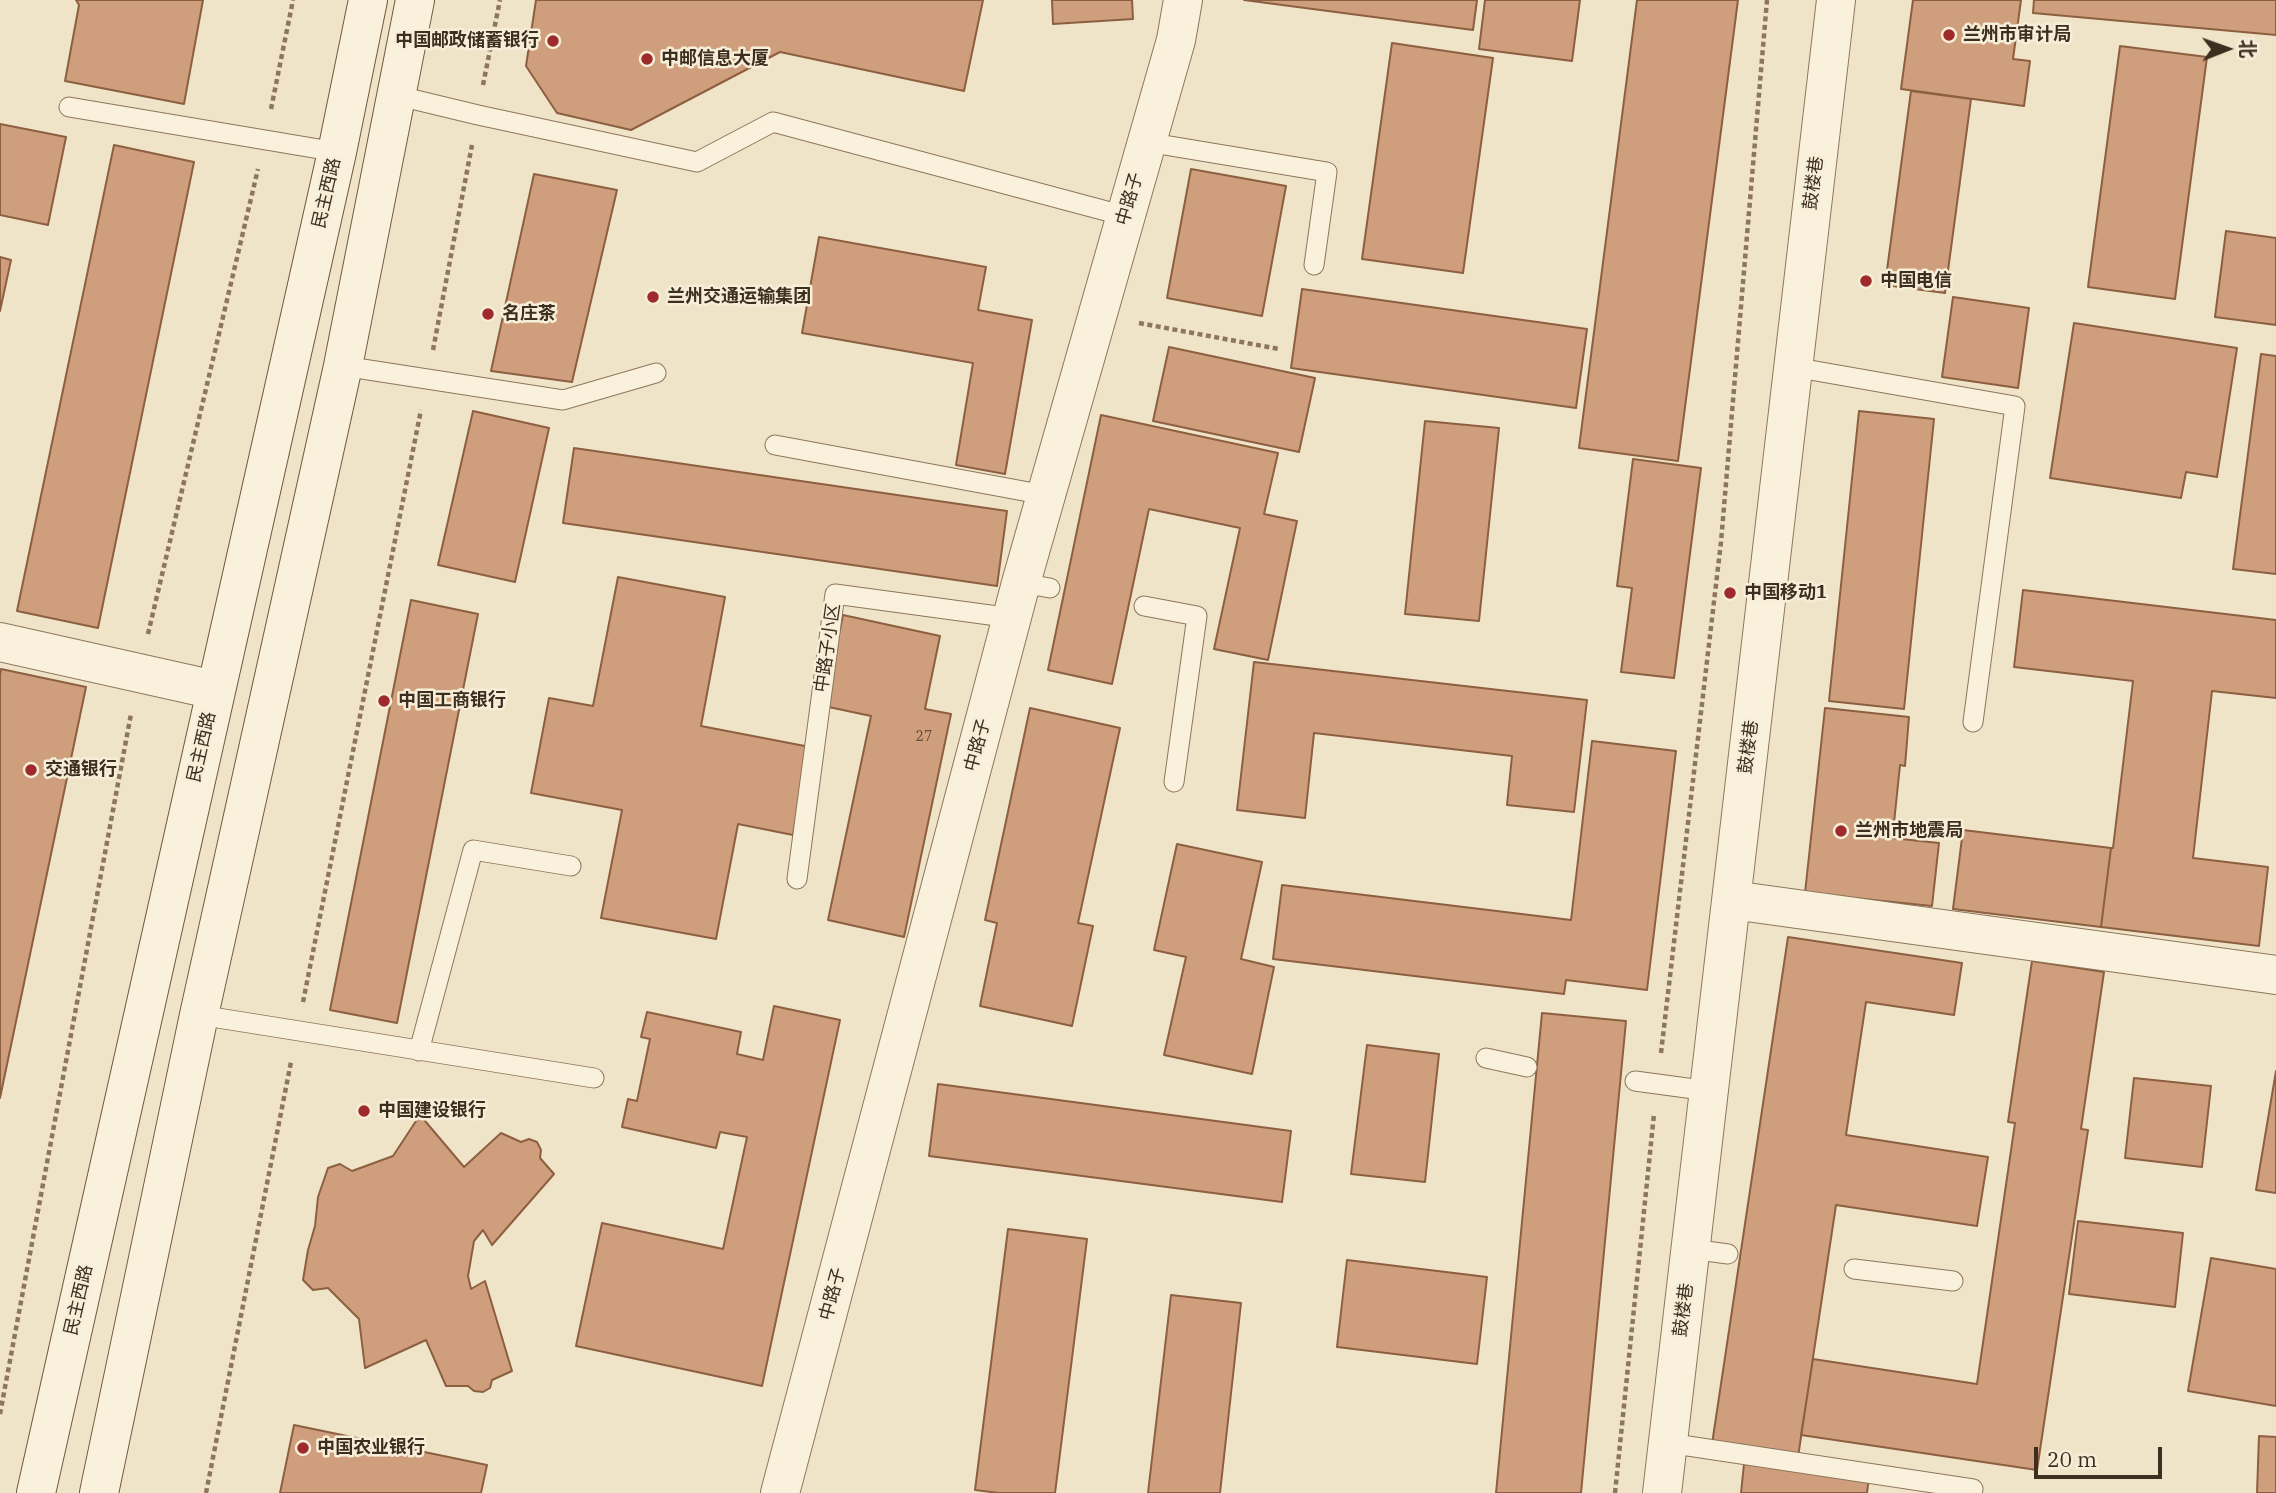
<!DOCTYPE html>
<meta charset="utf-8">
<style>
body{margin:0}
#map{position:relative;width:2276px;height:1493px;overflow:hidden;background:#f0e4c8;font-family:"IBM Plex Serif","Noto Sans SC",serif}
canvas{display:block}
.north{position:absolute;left:2192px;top:14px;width:70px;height:70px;-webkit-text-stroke:5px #f7eed8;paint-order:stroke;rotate:89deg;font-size:19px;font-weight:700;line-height:28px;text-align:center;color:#3d2e20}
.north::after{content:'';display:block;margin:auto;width:24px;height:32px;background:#3d2e20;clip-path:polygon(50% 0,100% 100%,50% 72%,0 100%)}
.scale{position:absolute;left:2034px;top:1447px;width:128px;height:32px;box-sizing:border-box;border:4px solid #3d2e20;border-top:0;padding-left:9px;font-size:21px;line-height:24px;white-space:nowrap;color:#3d2e20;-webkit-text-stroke:5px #f7eed8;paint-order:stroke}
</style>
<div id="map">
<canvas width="2276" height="1493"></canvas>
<div class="north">北</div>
<div class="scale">20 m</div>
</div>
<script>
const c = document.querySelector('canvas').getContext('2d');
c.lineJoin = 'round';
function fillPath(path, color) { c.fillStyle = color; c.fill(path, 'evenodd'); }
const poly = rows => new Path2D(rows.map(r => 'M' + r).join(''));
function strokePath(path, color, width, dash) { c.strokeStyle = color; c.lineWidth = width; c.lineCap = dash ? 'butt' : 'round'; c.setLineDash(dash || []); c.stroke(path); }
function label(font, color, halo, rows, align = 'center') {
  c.font = font + ' "IBM Plex Serif","Noto Sans SC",serif'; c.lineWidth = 5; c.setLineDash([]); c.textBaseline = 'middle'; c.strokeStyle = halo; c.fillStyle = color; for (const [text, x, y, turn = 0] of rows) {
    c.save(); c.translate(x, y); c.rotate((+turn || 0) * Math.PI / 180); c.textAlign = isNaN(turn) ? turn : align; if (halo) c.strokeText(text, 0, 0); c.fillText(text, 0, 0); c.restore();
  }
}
const building = poly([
 [76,0,203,0,184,104,65,81,79,5,76,0],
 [536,0,983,0,964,91,780,52,631,130,557,113,526,66,536,0],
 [1052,0,1132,0,1133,19,1053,24,1052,0],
 [1244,0,1477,0,1473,30,1244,0],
 [1485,0,1580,0,1572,61,1479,49,1485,0],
 [1637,0,1738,0,1678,461,1579,448,1637,0],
 [1913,0,2021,0,2013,59,2030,61,2024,106,1901,89,1913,0],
 [2034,0,2276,0,2276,35,2033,13,2034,0],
 [1392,43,1493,58,1463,273,1362,259,1392,43],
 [2120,46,2207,57,2175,299,2088,287,2120,46],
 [1911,91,1971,99,1945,293,1885,285,1911,91],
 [0,124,66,137,48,225,0,215,0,124],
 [114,145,194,162,98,628,17,611,114,145],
 [1191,169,1286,186,1262,316,1167,298,1191,169],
 [534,174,617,190,572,382,491,371,534,174],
 [2226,231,2276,238,2276,325,2215,317,2226,231],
 [819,237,986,267,978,310,1032,320,1005,474,956,465,973,363,802,333,819,237],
 [0,257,11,260,0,311,0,257],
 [1302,289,1587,329,1576,408,1291,368,1302,289],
 [1953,297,2029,308,2018,388,1942,377,1953,297],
 [2074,323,2237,348,2217,477,2186,472,2181,498,2050,478,2074,323],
 [1169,347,1315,378,1299,452,1153,421,1169,347],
 [2261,354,2276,356,2276,574,2233,569,2261,354],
 [473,411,549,428,515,582,438,565,473,411],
 [1859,411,1934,419,1904,709,1829,701,1859,411],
 [1101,415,1278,453,1264,514,1297,521,1268,660,1214,649,1240,528,1149,509,1112,684,1048,670,1101,415],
 [1425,421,1499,428,1479,621,1405,614,1425,421],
 [574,448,1007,511,997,586,563,523,574,448],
 [1633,459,1701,468,1674,678,1621,672,1632,588,1617,586,1633,459],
 [618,577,725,597,701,726,810,747,793,835,738,824,716,939,601,918,622,810,531,793,549,698,593,706,618,577],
 [2023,590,2276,620,2276,698,2212,691,2193,858,2268,867,2259,946,2101,927,2111,848,2113,848,2133,681,2014,667,2023,590],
 [411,600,478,614,397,1023,330,1010,411,600],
 [843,615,940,636,925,709,951,714,904,937,828,920,871,716,824,706,843,615],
 [1254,662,1587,700,1574,812,1507,805,1512,756,1314,733,1305,818,1237,810,1254,662],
 [1,669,86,687,0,1098,0,675,1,669],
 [1030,708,1120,728,1078,923,1093,926,1072,1026,980,1006,997,923,985,920,1030,708],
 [1825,708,1909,717,1905,766,1900,765,1894,823,1884,822,1883,837,1939,843,1932,906,1805,893,1825,708],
 [1592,741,1676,751,1647,990,1566,980,1564,994,1273,959,1282,885,1571,920,1592,741],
 [1963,830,2111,848,2101,927,1953,909,1963,830],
 [1177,844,1262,862,1241,959,1274,967,1252,1074,1164,1055,1186,957,1154,950,1177,844],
 [1788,937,1962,963,1954,1015,1866,1002,1846,1135,1988,1157,1977,1226,1836,1205,1798,1457,1712,1444,1788,937],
 [2032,961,2104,972,2081,1129,2088,1130,2037,1470,1801,1435,1813,1359,1977,1384,2015,1123,2008,1122,2032,961],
 [774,1006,840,1020,762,1386,576,1346,602,1223,723,1249,747,1137,720,1132,716,1148,622,1127,628,1099,637,1101,650,1039,641,1037,647,1012,741,1032,737,1054,763,1060,774,1006],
 [1542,1013,1626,1021,1581,1493,1496,1493,1542,1013],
 [1367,1045,1439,1054,1425,1182,1351,1174,1367,1045],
 [2276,1071,2276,1193,2256,1190,2276,1071],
 [2134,1078,2211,1086,2202,1167,2125,1158,2134,1078],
 [938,1084,1291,1131,1282,1202,929,1156,938,1084],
 [420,1115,464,1167,501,1133,521,1142,529,1139,537,1142,541,1150,540,1158,554,1174,492,1245,483,1230,474,1241,468,1276,471,1289,485,1281,512,1371,492,1380,490,1388,483,1392,474,1391,468,1386,446,1386,426,1340,365,1368,359,1319,328,1288,313,1290,303,1280,308,1250,315,1226,318,1197,328,1168,340,1164,352,1171,393,1156,420,1115],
 [2078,1221,2183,1233,2175,1307,2069,1294,2078,1221],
 [1008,1229,1087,1239,1055,1493,999,1493,975,1490,1008,1229],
 [2211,1258,2276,1269,2276,1406,2188,1391,2211,1258],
 [1347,1260,1487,1277,1477,1364,1337,1347,1347,1260],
 [1171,1295,1241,1303,1220,1493,1148,1493,1171,1295],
 [294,1425,487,1465,481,1493,280,1493,294,1425],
 [2259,1436,2276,1437,2276,1493,2257,1493,2259,1436],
 [1744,1464,1869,1477,1867,1493,1741,1493,1744,1464]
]);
fillPath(building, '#cf9f7d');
strokePath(building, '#8d5f41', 2);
const service = poly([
 [395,95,478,115,697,162,773,122,1125,216],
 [69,107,337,152],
 [1146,142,1327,172,1314,265],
 [343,366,563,400,656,373],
 [1793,367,2015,406,1973,722],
 [775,445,1045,495],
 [1021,583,1050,588],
 [1144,606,1197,616,1174,782],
 [797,879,835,594,1012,618],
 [199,1015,594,1078],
 [419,1051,473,850,571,866],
 [1486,1058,1527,1067],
 [1635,1081,1709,1091],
 [1691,1249,1728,1254],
 [1854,1269,1953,1281],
 [1668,1443,1973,1489]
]);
const minor = poly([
 [0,642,215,690],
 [1732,900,2276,975],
 [780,1493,1021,583,1176,40,1183,0],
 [1662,1493,1836,0]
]);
const secondary = poly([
 [36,1493,337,152,368,0],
 [99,1493,199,1015,343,366,415,0]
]);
strokePath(service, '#8d765c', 21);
strokePath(minor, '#8d765c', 40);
strokePath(secondary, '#6f573f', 40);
strokePath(poly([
 [483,85,500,0],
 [271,109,293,0],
 [1139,323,1279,349],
 [433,350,472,145],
 [148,634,258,169],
 [303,1002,421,410],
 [1661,1053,1721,542,1767,0],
 [0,1414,131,714],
 [206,1493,291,1062],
 [1615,1493,1654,1114]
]), '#8d765c', 4.5, [5, 3.5]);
strokePath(service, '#faf1dc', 19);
strokePath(minor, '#faf1dc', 38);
strokePath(secondary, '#faf1dc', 38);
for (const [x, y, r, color] of [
 [1949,35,7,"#9e2a2b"],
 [553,41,7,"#9e2a2b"],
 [647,59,7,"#9e2a2b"],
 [1866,281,7,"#9e2a2b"],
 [653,297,7,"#9e2a2b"],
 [488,314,7,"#9e2a2b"],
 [1730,593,7,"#9e2a2b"],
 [384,701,7,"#9e2a2b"],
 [31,770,7,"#9e2a2b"],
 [1841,831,7,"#9e2a2b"],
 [364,1111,7,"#9e2a2b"],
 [303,1448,7,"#9e2a2b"]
]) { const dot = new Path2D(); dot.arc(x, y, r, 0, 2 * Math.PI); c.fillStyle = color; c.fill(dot); strokePath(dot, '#f7eed8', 2.5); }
label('14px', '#624a37', null, [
 ["27",924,737]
]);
label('bold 18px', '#3d2e20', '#f7eed8', [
 ["兰州市审计局",1963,35],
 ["中国邮政储蓄银行",539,41,"right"],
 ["中邮信息大厦",661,59],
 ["中国电信",1880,281],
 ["兰州交通运输集团",667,297],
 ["名庄茶",502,314],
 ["中国移动1",1744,593],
 ["中国工商银行",398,701],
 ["交通银行",45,770],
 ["兰州市地震局",1855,831],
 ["中国建设银行",378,1111],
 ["中国农业银行",317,1448]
], 'left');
label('18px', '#3d2e20', '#f7eed8', [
 ["鼓楼巷",1814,183,-83],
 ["民主西路",327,193,-77],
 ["中路子",1130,199,-74],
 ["中路子小区",828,648,-82],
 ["中路子",978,745,-75],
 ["民主西路",202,747,-77],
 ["鼓楼巷",1749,747,-83],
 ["中路子",833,1294,-75],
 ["民主西路",79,1300,-77],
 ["鼓楼巷",1684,1310,-83]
]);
</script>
